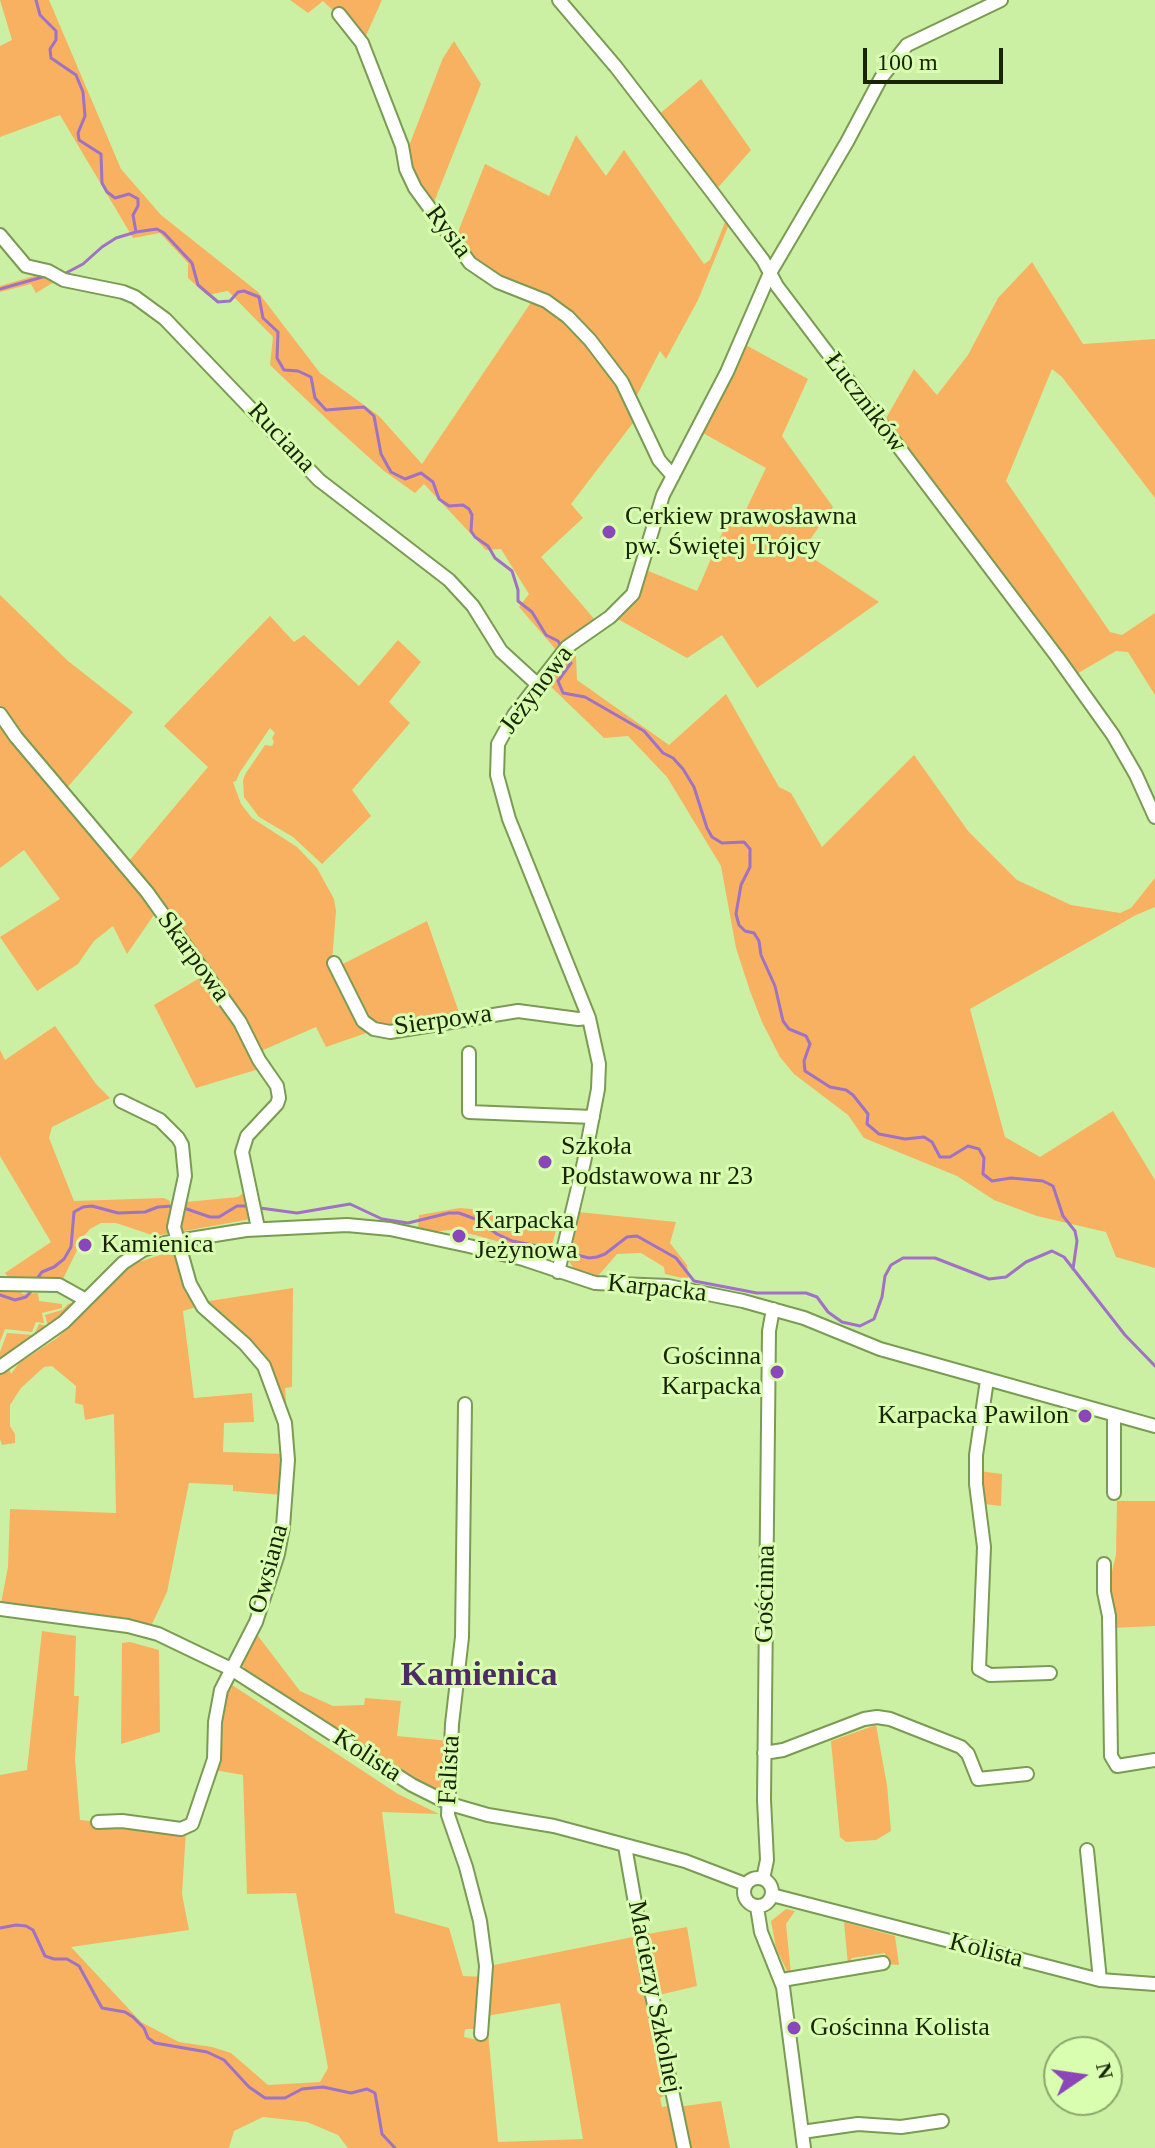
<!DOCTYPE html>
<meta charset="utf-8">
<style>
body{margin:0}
#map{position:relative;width:1155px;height:2148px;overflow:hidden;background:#ccf0a3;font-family:Georgia,serif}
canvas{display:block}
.north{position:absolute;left:1043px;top:2036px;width:80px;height:80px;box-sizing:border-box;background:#d9feb0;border:2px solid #8ba76c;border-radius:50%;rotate:77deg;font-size:22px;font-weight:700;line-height:32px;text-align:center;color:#172405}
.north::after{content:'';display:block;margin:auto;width:28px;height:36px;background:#8b46ba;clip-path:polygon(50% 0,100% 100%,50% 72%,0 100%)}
.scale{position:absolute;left:863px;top:48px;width:140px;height:36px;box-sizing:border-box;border:4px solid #172405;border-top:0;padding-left:10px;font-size:24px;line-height:28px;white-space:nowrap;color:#172405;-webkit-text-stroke:6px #d9feb0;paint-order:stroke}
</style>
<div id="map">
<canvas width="1155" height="2148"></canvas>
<div class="north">N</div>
<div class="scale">100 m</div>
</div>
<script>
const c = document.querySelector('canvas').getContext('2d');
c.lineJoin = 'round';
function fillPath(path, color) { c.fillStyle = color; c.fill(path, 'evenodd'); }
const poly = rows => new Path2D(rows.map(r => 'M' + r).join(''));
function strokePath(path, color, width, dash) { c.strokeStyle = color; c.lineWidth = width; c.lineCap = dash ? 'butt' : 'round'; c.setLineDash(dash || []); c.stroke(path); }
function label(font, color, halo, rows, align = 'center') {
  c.font = font + ' Georgia,serif'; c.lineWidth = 6; c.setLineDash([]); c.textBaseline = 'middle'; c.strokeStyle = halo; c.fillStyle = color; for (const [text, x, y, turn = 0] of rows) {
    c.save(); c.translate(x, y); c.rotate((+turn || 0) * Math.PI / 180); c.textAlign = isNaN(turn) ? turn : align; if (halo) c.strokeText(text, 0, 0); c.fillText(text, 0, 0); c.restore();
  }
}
fillPath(poly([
 [0,0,49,0,121,169,161,215,258,292,320,373,379,416,422,464,534,298,566,318,609,366,636,419,571,504,583,518,541,557,596,621,558,652,519,607,529,594,501,549,486,550,424,484,415,493,384,471,333,425,270,365,273,337,228,291,207,295,188,278,188,263,160,233,133,238,60,115,0,137,0,46,12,40],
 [290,0,382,0,364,40,323,1,308,13],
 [454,41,481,84,432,207,417,187,407,151,443,58],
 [701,79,751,150,715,191,657,116],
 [576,135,606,176,624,150,704,264,710,260,727,217,730,222,698,300,666,359,660,351,634,401,570,315,499,279,472,260,456,237,485,164,549,196],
 [1032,262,1083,344,1155,339,1155,498,1062,377,1052,369,1006,481,1110,632,1122,635,1155,613,1155,695,1128,652,1116,651,1075,675,884,422,914,369,937,395,968,355,998,298],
 [41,274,55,279,54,282,36,293,31,284,0,292,0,286],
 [744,344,808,379,782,436,833,507,802,551,879,602,757,688,722,635,687,658,616,618,635,600,646,570,697,591,731,513,742,518,766,468,701,432],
 [0,595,68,661,133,712,66,789,0,705],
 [270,616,294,642,304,635,359,686,398,640,421,662,389,702,410,723,352,790,371,816,322,864,293,837,259,817,244,797,243,780,246,773,265,745,272,746,274,742,272,738,275,733,270,728,240,772,236,781,233,782,241,804,252,818,297,847,317,868,334,899,336,911,332,961,372,1031,326,1047,316,1027,261,1051,129,861,208,767,164,726],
 [570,650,576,656,577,680,669,745,726,694,779,787,791,793,822,847,914,755,968,831,1017,880,1071,905,1120,913,1131,908,1155,878,1155,907,1136,915,970,1009,1005,1137,1040,1157,1113,1111,1155,1180,1155,1268,1116,1257,1106,1232,1037,1216,994,1200,957,1176,864,1138,848,1115,794,1074,780,1057,762,1022,750,991,736,948,721,866,667,777,628,736,604,738,545,681],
 [0,720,156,912,127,954,113,926,94,941,78,964,37,991,0,937,60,899,24,850,0,868],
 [427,921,461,1018,390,1029,370,1025,339,966],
 [203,976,236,1026,259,1069,196,1088,154,1005],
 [55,1026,96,1084,110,1098,52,1127,49,1138,74,1201,164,1198,170,1201,171,1233,155,1236,116,1223,101,1223,90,1229,84,1236,62,1281,10,1280,5,1273,51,1242,0,1156,0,1050,5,1060],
 [246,1191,251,1219,179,1232,183,1199,186,1202,238,1197],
 [460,1208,482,1210,509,1224,556,1230,549,1256,475,1235,450,1230,432,1232,418,1228,419,1215],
 [578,1212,676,1222,670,1243,687,1265,689,1283,682,1281,682,1278,665,1274,664,1267,641,1253,617,1254,598,1276,574,1269,567,1258],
 [175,1250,199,1306,183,1311,194,1398,252,1393,254,1422,224,1423,223,1452,285,1454,283,1495,233,1491,233,1485,189,1483,167,1592,152,1624,1,1603,8,1567,10,1509,116,1513,114,1414,85,1420,83,1405,75,1403,76,1386,52,1366,44,1367,21,1388,10,1405,10,1426,15,1434,15,1443,2,1445,0,1439,0,1374,9,1368,11,1374,19,1363,57,1338,124,1272,139,1262],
 [0,1288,21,1289,22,1294,38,1293,39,1301,62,1304,62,1308,42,1313,44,1323,36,1322,32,1332,5,1329,0,1342],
 [293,1288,292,1387,285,1388,287,1414,274,1380,203,1302],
 [72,1296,73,1306,59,1319,0,1361,0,1352,7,1333,34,1335,39,1324,48,1326,45,1315,62,1310,68,1304,72,1303],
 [979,1471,1002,1474,1001,1506,984,1504],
 [1117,1501,1155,1501,1155,1626,1112,1628,1108,1588,1116,1555],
 [42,1631,76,1636,74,1696,79,1696,75,1759,80,1820,163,1828,164,1833,181,1836,182,1832,186,1831,182,1894,189,1930,71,1947,141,2022,179,2042,212,2047,231,2053,268,2085,320,2082,328,2068,296,1893,247,1894,243,1775,214,1770,218,1727,229,1683,398,1794,439,1814,382,1812,395,1913,449,1928,463,1976,483,1977,479,2029,465,2029,464,2037,482,2041,488,2031,498,2142,583,2139,560,2003,487,2016,489,1966,638,1936,668,2084,666,2095,660,2098,662,2107,673,2105,682,2148,348,2148,338,2135,307,2122,263,2117,234,2131,229,2148,0,2148,0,1775,27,1770],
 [255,1632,300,1691,333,1706,364,1705,365,1698,401,1701,397,1736,449,1741,443,1790,435,1790,376,1755,247,1671,242,1665,242,1660],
 [130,1642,159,1650,160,1732,121,1744,122,1643],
 [876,1725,887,1785,891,1831,876,1840,846,1842,840,1837,831,1741],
 [786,1909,795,1911,786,1924,791,1973,788,1973,776,1948,771,1921],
 [844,1922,895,1936,899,1965,887,1964,885,1953,852,1958,848,1965],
 [687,1927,697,1986,655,1996,642,1935],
 [721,2101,730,2148,686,2148,678,2107]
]), '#f7b160');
strokePath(poly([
 [36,0,40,15,56,31,56,40,50,49,51,58,76,75,83,92,85,116,78,133,79,140,101,154,102,183,107,192,115,198,129,194,138,199,138,206,133,215,136,232,157,229,164,233,192,263,198,285,218,302,230,301,238,292,244,291,259,297,263,318,278,332,277,358,284,370,298,371,311,377,315,398,326,410,364,407,374,416,381,454,391,472,405,479,421,473,433,482,439,499,449,506,463,505,469,509,472,515,471,531,475,537,488,546,495,558,512,571,518,590,518,601,532,612,546,635,558,641,561,646],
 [66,273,83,264,102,247,116,238,136,232],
 [0,289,46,276],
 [567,655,571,663,558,681,563,693,585,697,644,731,663,753,673,758,683,769,694,787,707,828,712,837,722,843,744,842,750,849,750,867,741,885,736,914,739,925,745,931,754,933,759,941,761,955,775,986,783,1021,789,1029,806,1036,810,1044,804,1061,805,1071,830,1087,846,1090,853,1095,868,1114,867,1124,879,1134,905,1139,924,1137,932,1142,940,1157,950,1157,968,1146,979,1149,984,1158,983,1174,992,1181,1011,1178,1043,1181,1053,1186,1063,1216,1075,1231,1077,1241,1073,1269],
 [181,1207,210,1217,219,1217,237,1206,248,1206],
 [260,1208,297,1213,350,1204,382,1219,408,1223,449,1213,459,1213,478,1220,497,1234,512,1241,558,1250],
 [565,1252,589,1258,597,1257,605,1254,627,1237,637,1236,676,1258,694,1281,757,1293,806,1293,817,1297,828,1312,842,1322,860,1326,874,1319,882,1297,885,1276,891,1265,903,1258,935,1258,989,1279,1006,1277,1026,1262,1052,1251,1064,1257,1125,1335,1155,1366],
 [36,1280,42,1272,54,1267,64,1259,71,1247,74,1212,83,1207,92,1206,118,1213,145,1212,158,1207,173,1206],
 [0,1295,15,1300,26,1297,34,1288],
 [0,1928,16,1925,26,1926,33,1930,45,1956,54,1959,67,1959,79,1966,102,2008,125,2012,133,2017,144,2028,148,2038,155,2043,207,2052,224,2060,249,2087,265,2098,285,2098,302,2089,323,2087,351,2093,367,2089,375,2093,382,2134,395,2148]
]), '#a072c4', 3);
const minor = poly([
 [559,0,616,67,712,192,763,260,777,286,1058,658,1113,735,1136,775,1155,817],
 [339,14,362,43,402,146,406,169,415,188,470,263,498,282,546,301,568,317,590,340,622,382,659,460,673,476],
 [0,235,26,266,48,271,64,280,123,292,135,297,165,319,319,480,449,580,473,606,501,651,537,684],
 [0,714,16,737,147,892,240,1022,259,1060,277,1086,279,1098,277,1104,247,1136,242,1152,258,1228],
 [334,963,363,1021,374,1029,390,1032,518,1011,578,1019,589,1018],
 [469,1053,469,1112,593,1117],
 [558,1272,584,1162,598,1089,599,1064,589,1018,509,819,497,775,498,744,514,715,567,647,610,617,633,594,663,495,727,372,770,273,847,142,881,78,907,45,1001,0],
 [0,1284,59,1285,86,1300],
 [0,1367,64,1322,123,1263,143,1250,165,1243,246,1230,347,1225,390,1229,469,1246,523,1259,595,1283,668,1286,743,1301,804,1318,880,1349,1155,1426],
 [987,1380,976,1455,976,1484,984,1547,979,1669,990,1675,1050,1673],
 [465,1404,462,1637,452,1724,448,1815,466,1867,480,1921,486,1966,481,2034],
 [1114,1416,1114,1493],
 [1104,1564,1104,1592,1109,1616,1111,1756,1117,1766,1155,1760],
 [0,1609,128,1626,158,1634,231,1669,412,1785,450,1804,488,1815,554,1826,685,1861,745,1884],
 [764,1753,783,1750,864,1719,877,1717,890,1719,961,1747,968,1754,978,1779,1027,1774],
 [98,1822,122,1821,181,1829,192,1824,214,1759,215,1722,221,1690,256,1622,278,1554,283,1527,288,1460,285,1423,264,1366,245,1344,203,1307,190,1284,174,1227,185,1176,182,1145,178,1138,160,1120,121,1101],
 [625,1846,647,1971,684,2148],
 [1087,1850,1100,1980],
 '744 1892a14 14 0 1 1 28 0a14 14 0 1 1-28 0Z',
 [763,1879,767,1860,764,1800,769,1331,773,1309],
 [772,1895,1100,1980,1155,1984],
 [757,1907,761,1932,783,1987,804,2148],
 [782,1980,883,1963],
 [802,2132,858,2124,901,2127,942,2121]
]);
strokePath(minor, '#7a9b52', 16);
strokePath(minor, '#fff', 12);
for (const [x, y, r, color] of [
 [609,532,8,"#8b46ba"],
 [545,1162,8,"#8b46ba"],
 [459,1236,8,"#8b46ba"],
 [85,1245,8,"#8b46ba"],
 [777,1372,8,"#8b46ba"],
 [1085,1416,8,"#8b46ba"],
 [794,2028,8,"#8b46ba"]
]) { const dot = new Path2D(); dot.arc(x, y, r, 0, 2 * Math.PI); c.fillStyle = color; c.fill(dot); strokePath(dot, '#d9feb0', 3); }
label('26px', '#172405', '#d9feb0', [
 ["Rysia",448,232,53],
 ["Łuczników",865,403,53],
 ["Ruciana",281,438,47],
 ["Jeżynowa",537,690,-53],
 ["Skarpowa",193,957,54],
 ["Sierpowa",443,1021,-8],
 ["Karpacka",657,1289,6],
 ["Owsiana",269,1569,-75],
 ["Gościnna",766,1594,-89],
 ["Kolista",367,1756,33],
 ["Falista",450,1770,-87],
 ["Kolista",986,1951,14],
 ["Macierzy Szkolnej",654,1997,79]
]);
label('26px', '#172405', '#d9feb0', [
 ["Cerkiew prawosławna",625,517],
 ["pw. Świętej Trójcy",625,547],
 ["Szkoła",561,1147],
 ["Podstawowa nr 23",561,1177],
 ["Karpacka",475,1221],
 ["Jeżynowa",475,1251],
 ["Kamienica",101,1245],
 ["Gościnna",761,1357,"right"],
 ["Karpacka",761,1387,"right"],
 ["Karpacka Pawilon",1069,1416,"right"],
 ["Gościnna Kolista",810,2028]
], 'left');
label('bold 34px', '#4d2c65', '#d9feb0', [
 ["Kamienica",479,1676]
]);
</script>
